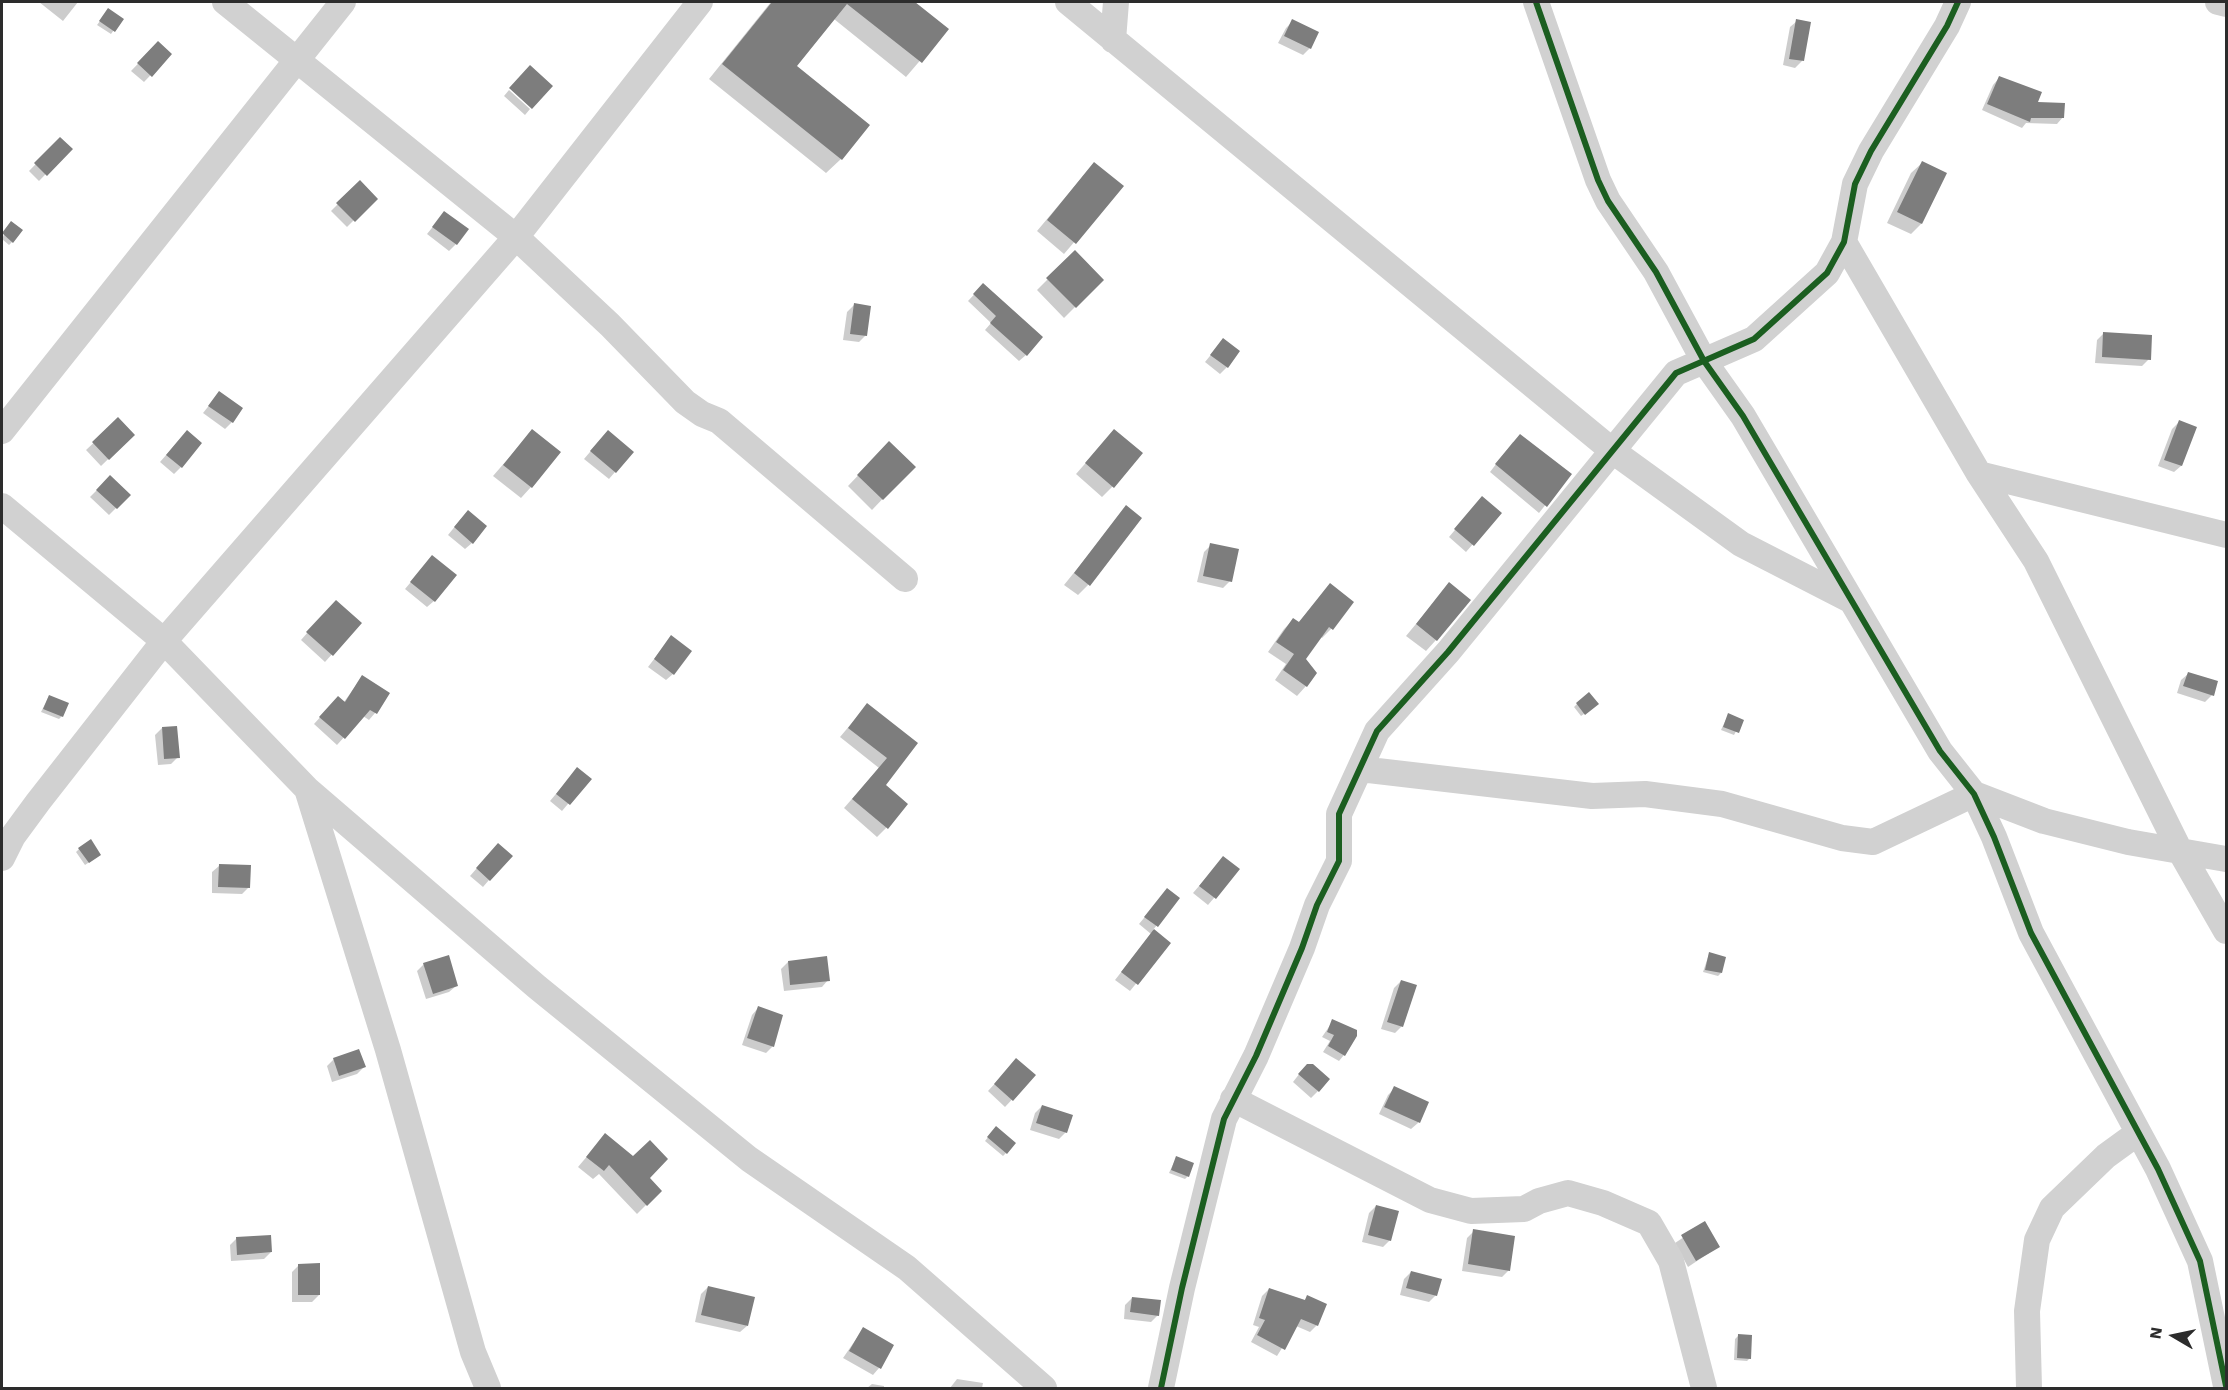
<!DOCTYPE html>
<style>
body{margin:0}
#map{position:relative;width:2228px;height:1390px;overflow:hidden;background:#fff;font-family:"Work Sans",sans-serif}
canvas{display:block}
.frame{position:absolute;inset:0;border:3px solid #2c2c2c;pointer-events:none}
.north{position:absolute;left:2144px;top:1306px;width:60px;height:60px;-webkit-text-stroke:4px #fff;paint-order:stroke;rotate:279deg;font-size:16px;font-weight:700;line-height:24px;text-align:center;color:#2c2c2c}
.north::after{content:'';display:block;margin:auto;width:21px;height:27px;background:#2c2c2c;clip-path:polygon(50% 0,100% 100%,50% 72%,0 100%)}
</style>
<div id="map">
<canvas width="2228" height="1390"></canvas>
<div class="frame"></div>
<div class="north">N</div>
</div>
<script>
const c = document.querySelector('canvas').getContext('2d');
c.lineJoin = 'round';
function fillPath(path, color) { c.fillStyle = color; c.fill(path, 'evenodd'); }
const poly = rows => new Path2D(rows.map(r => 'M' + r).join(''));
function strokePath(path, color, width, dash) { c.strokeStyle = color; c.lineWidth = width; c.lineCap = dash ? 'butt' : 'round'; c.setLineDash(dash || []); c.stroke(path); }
fillPath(poly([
 [39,2,78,2,63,21],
 [771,2,912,2,947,29,906,77,834,19,795,67,841,159,826,173,709,79],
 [106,13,122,19,111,34,97,25],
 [1293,21,1310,48,1303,55,1278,43,1286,28],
 [1797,21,1802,61,1795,68,1783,65,1790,27],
 [158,43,170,55,144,82,131,71],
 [1999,78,2036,104,2063,117,2057,124,2026,123,2022,128,1982,110,1993,85],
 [509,90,530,109,525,115,504,96],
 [60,139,70,149,39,181,29,171],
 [1922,163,1921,224,1911,234,1887,223,1911,173],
 [1084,175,1121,187,1064,254,1037,231],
 [360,182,376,198,347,227,331,211],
 [444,213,456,244,449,251,427,234],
 [8,226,12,242,9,245,2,239],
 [1075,252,1102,280,1064,318,1037,290],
 [983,285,1026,355,1019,361,985,330,991,323,968,301],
 [854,305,866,335,859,342,843,340,847,312],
 [2104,333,2149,359,2142,366,2095,363,2097,340],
 [1223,340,1227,367,1220,374,1205,362],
 [219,393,232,422,225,429,203,413],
 [118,420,133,435,101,466,86,450],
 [2179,422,2181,466,2174,472,2158,466,2172,429],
 [532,431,531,487,521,498,493,476],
 [180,439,181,467,174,474,160,462],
 [601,439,615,472,609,479,584,459],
 [1104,442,1113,486,1102,497,1076,474],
 [1513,442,1570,474,1539,513,1490,472],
 [889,443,913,467,872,510,848,486],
 [110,477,129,495,109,515,90,497],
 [1476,505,1500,513,1466,552,1449,537],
 [1127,507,1088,585,1078,595,1064,585],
 [461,519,472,543,465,549,448,535],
 [1211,545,1230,581,1223,588,1197,582,1204,552],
 [426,564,434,601,427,607,405,589],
 [1449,584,1436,640,1426,651,1406,636],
 [1330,585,1352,602,1331,629,1322,638,1320,636,1305,659,1306,686,1297,696,1275,680,1286,664,1268,652,1284,629,1293,620,1298,623],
 [329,608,360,623,325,662,301,640],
 [671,637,673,674,666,680,648,667],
 [2188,674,2212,695,2205,702,2177,693,2181,680],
 [362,677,388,694,375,713,369,720,363,716,337,745,314,724,332,704,344,702],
 [49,696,62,716,59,719,41,712],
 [1577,704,1594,707,1581,716,1574,707],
 [867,705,916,743,884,786,886,828,877,837,844,808,879,768,840,737],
 [1728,715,1742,720,1734,735,1721,730],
 [162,728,178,757,171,764,158,765,155,735],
 [571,776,589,779,562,811,550,801],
 [79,849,97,857,85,865,76,852],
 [491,852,489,880,483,887,470,876],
 [1217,865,1238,870,1208,905,1193,893],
 [219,866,249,887,242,894,212,893,212,872],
 [1167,890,1178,898,1153,930,1169,943,1130,991,1115,980,1151,934,1139,924],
 [1709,954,1721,973,1718,976,1703,972],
 [788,962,828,980,822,987,784,991,781,969],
 [424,964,456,986,449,992,426,999,417,971],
 [1401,981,1402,1026,1395,1033,1381,1029,1394,988],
 [758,1008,773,1046,766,1053,742,1045,752,1015],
 [1333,1021,1344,1055,1339,1061,1323,1052,1330,1041,1322,1037],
 [334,1059,364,1067,357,1074,332,1082,327,1066],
 [1010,1067,1034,1076,1005,1107,988,1091],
 [1300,1073,1318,1091,1311,1098,1293,1082],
 [1395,1088,1427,1103,1418,1123,1411,1129,1379,1114,1388,1095],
 [1042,1106,1066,1132,1059,1139,1030,1130,1035,1113],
 [993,1131,1006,1153,1003,1156,985,1141],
 [605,1135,660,1191,637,1214,599,1174,593,1179,578,1167],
 [1176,1158,1188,1176,1185,1179,1169,1173],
 [1376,1206,1390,1240,1383,1247,1362,1242,1369,1213],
 [1705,1223,1718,1247,1688,1267,1675,1243],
 [1474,1231,1509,1270,1502,1277,1462,1271,1467,1238],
 [237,1238,271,1252,264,1259,231,1261,230,1245],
 [299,1265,319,1295,312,1302,292,1302,292,1272],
 [1411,1272,1436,1295,1429,1302,1400,1295,1404,1279],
 [708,1287,747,1326,740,1332,695,1322,701,1294],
 [1269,1289,1304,1301,1307,1297,1317,1325,1310,1332,1296,1326,1277,1356,1251,1342,1259,1327,1253,1325,1262,1296],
 [1132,1298,1158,1315,1151,1322,1124,1319,1125,1305],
 [863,1329,879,1368,873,1375,843,1358],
 [1738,1336,1750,1358,1747,1361,1734,1360,1735,1339],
 [957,1379,983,1383,982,1388,950,1388],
 [872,1384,884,1386,884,1388,867,1388]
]), '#0003');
fillPath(poly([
 [772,2,915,2,949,29,922,63,847,4,797,66,870,125,842,160,722,64],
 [108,8,124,19,115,32,99,21],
 [1292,19,1319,32,1311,49,1284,36],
 [1796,19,1811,22,1804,61,1789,59],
 [158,41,172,54,152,77,137,63],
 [530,65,553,86,532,109,509,88],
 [1999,76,2042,92,2038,102,2065,103,2064,118,2031,118,2030,122,1987,104],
 [60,137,73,149,47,176,34,163],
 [1922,161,1947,173,1922,224,1897,212],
 [1094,162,1124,186,1076,244,1047,220],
 [360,180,378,199,355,222,336,203],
 [444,211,469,229,457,245,432,227],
 [11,221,23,230,13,243,2,233],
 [1075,250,1104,280,1076,308,1046,278],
 [983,283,1043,337,1027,356,990,323,996,316,973,294],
 [854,303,871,306,867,336,850,334],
 [2103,332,2152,335,2151,360,2102,357],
 [1223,338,1240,351,1228,368,1210,355],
 [219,391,243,408,233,423,208,406],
 [118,417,135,435,109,460,92,442],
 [2179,420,2197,427,2182,466,2164,460],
 [532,429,561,452,532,488,503,465],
 [1114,429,1143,453,1114,488,1085,463],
 [187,430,202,443,182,468,166,455],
 [608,430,634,452,616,473,590,451],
 [1520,434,1572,474,1547,507,1495,464],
 [889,441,916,467,883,500,857,475],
 [110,475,131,495,117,509,96,490],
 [1482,496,1502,513,1474,546,1454,529],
 [1126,505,1142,518,1090,586,1074,573],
 [468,510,487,526,473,544,454,527],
 [1210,543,1239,549,1232,582,1203,576],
 [432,555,457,575,435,602,410,582],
 [1449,582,1471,600,1437,641,1416,624],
 [1330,583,1354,602,1333,630,1329,627,1306,659,1317,673,1307,687,1283,670,1294,654,1276,642,1293,618,1299,622],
 [336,600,362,623,333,656,306,632],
 [671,635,692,651,674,675,654,659],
 [2188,672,2218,681,2214,696,2183,686],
 [362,675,390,693,377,714,370,710,345,739,319,717,338,696,345,702],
 [1589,692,1599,704,1585,715,1576,703],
 [49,695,69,703,63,717,43,709],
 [867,703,918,743,886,785,908,804,888,829,852,799,887,758,848,728],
 [1728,713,1744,720,1739,733,1723,727],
 [177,726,180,758,164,759,162,727],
 [577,767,592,779,570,805,556,794],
 [91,839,101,855,89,863,78,848],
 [498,843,513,856,490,881,476,868],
 [1223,856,1240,869,1216,899,1199,886],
 [219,864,251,865,250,888,218,887],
 [1167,888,1180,898,1158,927,1144,917],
 [1154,929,1171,943,1138,985,1121,972],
 [1709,952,1726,957,1722,973,1705,970],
 [449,955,458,986,433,994,423,963],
 [827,956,830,981,790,985,788,961],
 [1401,980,1417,985,1403,1027,1387,1022],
 [758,1006,783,1015,774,1047,747,1038],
 [1332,1019,1357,1030,1357,1036,1345,1056,1328,1046,1334,1035,1327,1032],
 [359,1049,366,1067,339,1076,333,1058],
 [1016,1058,1036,1075,1013,1101,994,1084],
 [1307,1064,1313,1064,1330,1079,1319,1092,1298,1074],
 [1394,1086,1429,1102,1420,1123,1384,1107],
 [1042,1105,1073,1115,1067,1133,1036,1123],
 [996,1126,1016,1143,1007,1154,987,1137],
 [605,1133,633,1156,650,1140,668,1159,650,1178,662,1191,647,1206,609,1165,604,1171,586,1157],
 [1176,1156,1194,1163,1189,1177,1171,1170],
 [1376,1205,1399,1211,1391,1241,1368,1235],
 [1705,1221,1720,1247,1696,1261,1681,1235],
 [1473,1229,1515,1236,1510,1271,1468,1264],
 [271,1235,272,1252,237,1255,236,1237],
 [320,1263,320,1295,298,1295,298,1264],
 [1411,1271,1442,1279,1437,1296,1406,1288],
 [708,1286,755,1297,748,1326,701,1315],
 [1269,1288,1305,1300,1307,1295,1327,1304,1318,1326,1301,1319,1285,1350,1257,1335,1265,1320,1259,1318],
 [1132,1297,1161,1300,1159,1316,1130,1312],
 [863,1327,894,1345,881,1369,849,1351],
 [1738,1334,1752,1335,1751,1359,1737,1358]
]), '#7d7d7d');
strokePath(poly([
 [225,2,516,237,610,325,685,402,702,414,719,421,905,579],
 [1068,2,1614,452,1741,544,1850,600],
 [1536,2,1598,180,1608,201,1656,272,1704,361,1743,416,1940,751,1974,794,1994,837,2031,933,2158,1169,2200,1261,2226,1386],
 [2218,2,2226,4],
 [1113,40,1116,2],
 [1844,242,1979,474,2226,535],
 [2,431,343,2],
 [1979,474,2036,561,2179,849,2226,931],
 [2,506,164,641,307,789,537,987,749,1159,907,1268,1044,1388],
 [1360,769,1592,796,1645,794,1722,804,1842,838,1873,842,1974,794,2044,821,2128,842,2226,859],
 [307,789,388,1050,473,1352,488,1388],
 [2,858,13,836,38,802,164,641,516,237,700,2],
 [1233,1099,1430,1200,1471,1211,1524,1209,1539,1201,1568,1193,1603,1203,1649,1223,1671,1261,1704,1388],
 [1161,1388,1182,1288,1224,1119,1256,1056,1302,948,1317,905,1339,861,1339,814,1377,731,1448,652,1676,373,1754,339,1827,273,1844,242,1855,184,1871,151,1947,26,1958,2],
 [2029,1388,2027,1311,2037,1240,2052,1208,2106,1156,2128,1140,2140,1136]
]), '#d1d1d1', 26);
strokePath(poly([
 [1536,2,1598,180,1608,201,1656,272,1704,361,1743,416,1940,751,1974,794,1994,837,2031,933,2158,1169,2200,1261,2226,1386],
 [1161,1388,1182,1288,1224,1119,1256,1056,1302,948,1317,905,1339,861,1339,814,1377,731,1448,652,1676,373,1754,339,1827,273,1844,242,1855,184,1871,151,1947,26,1958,2]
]), '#1b5e20', 6);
</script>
